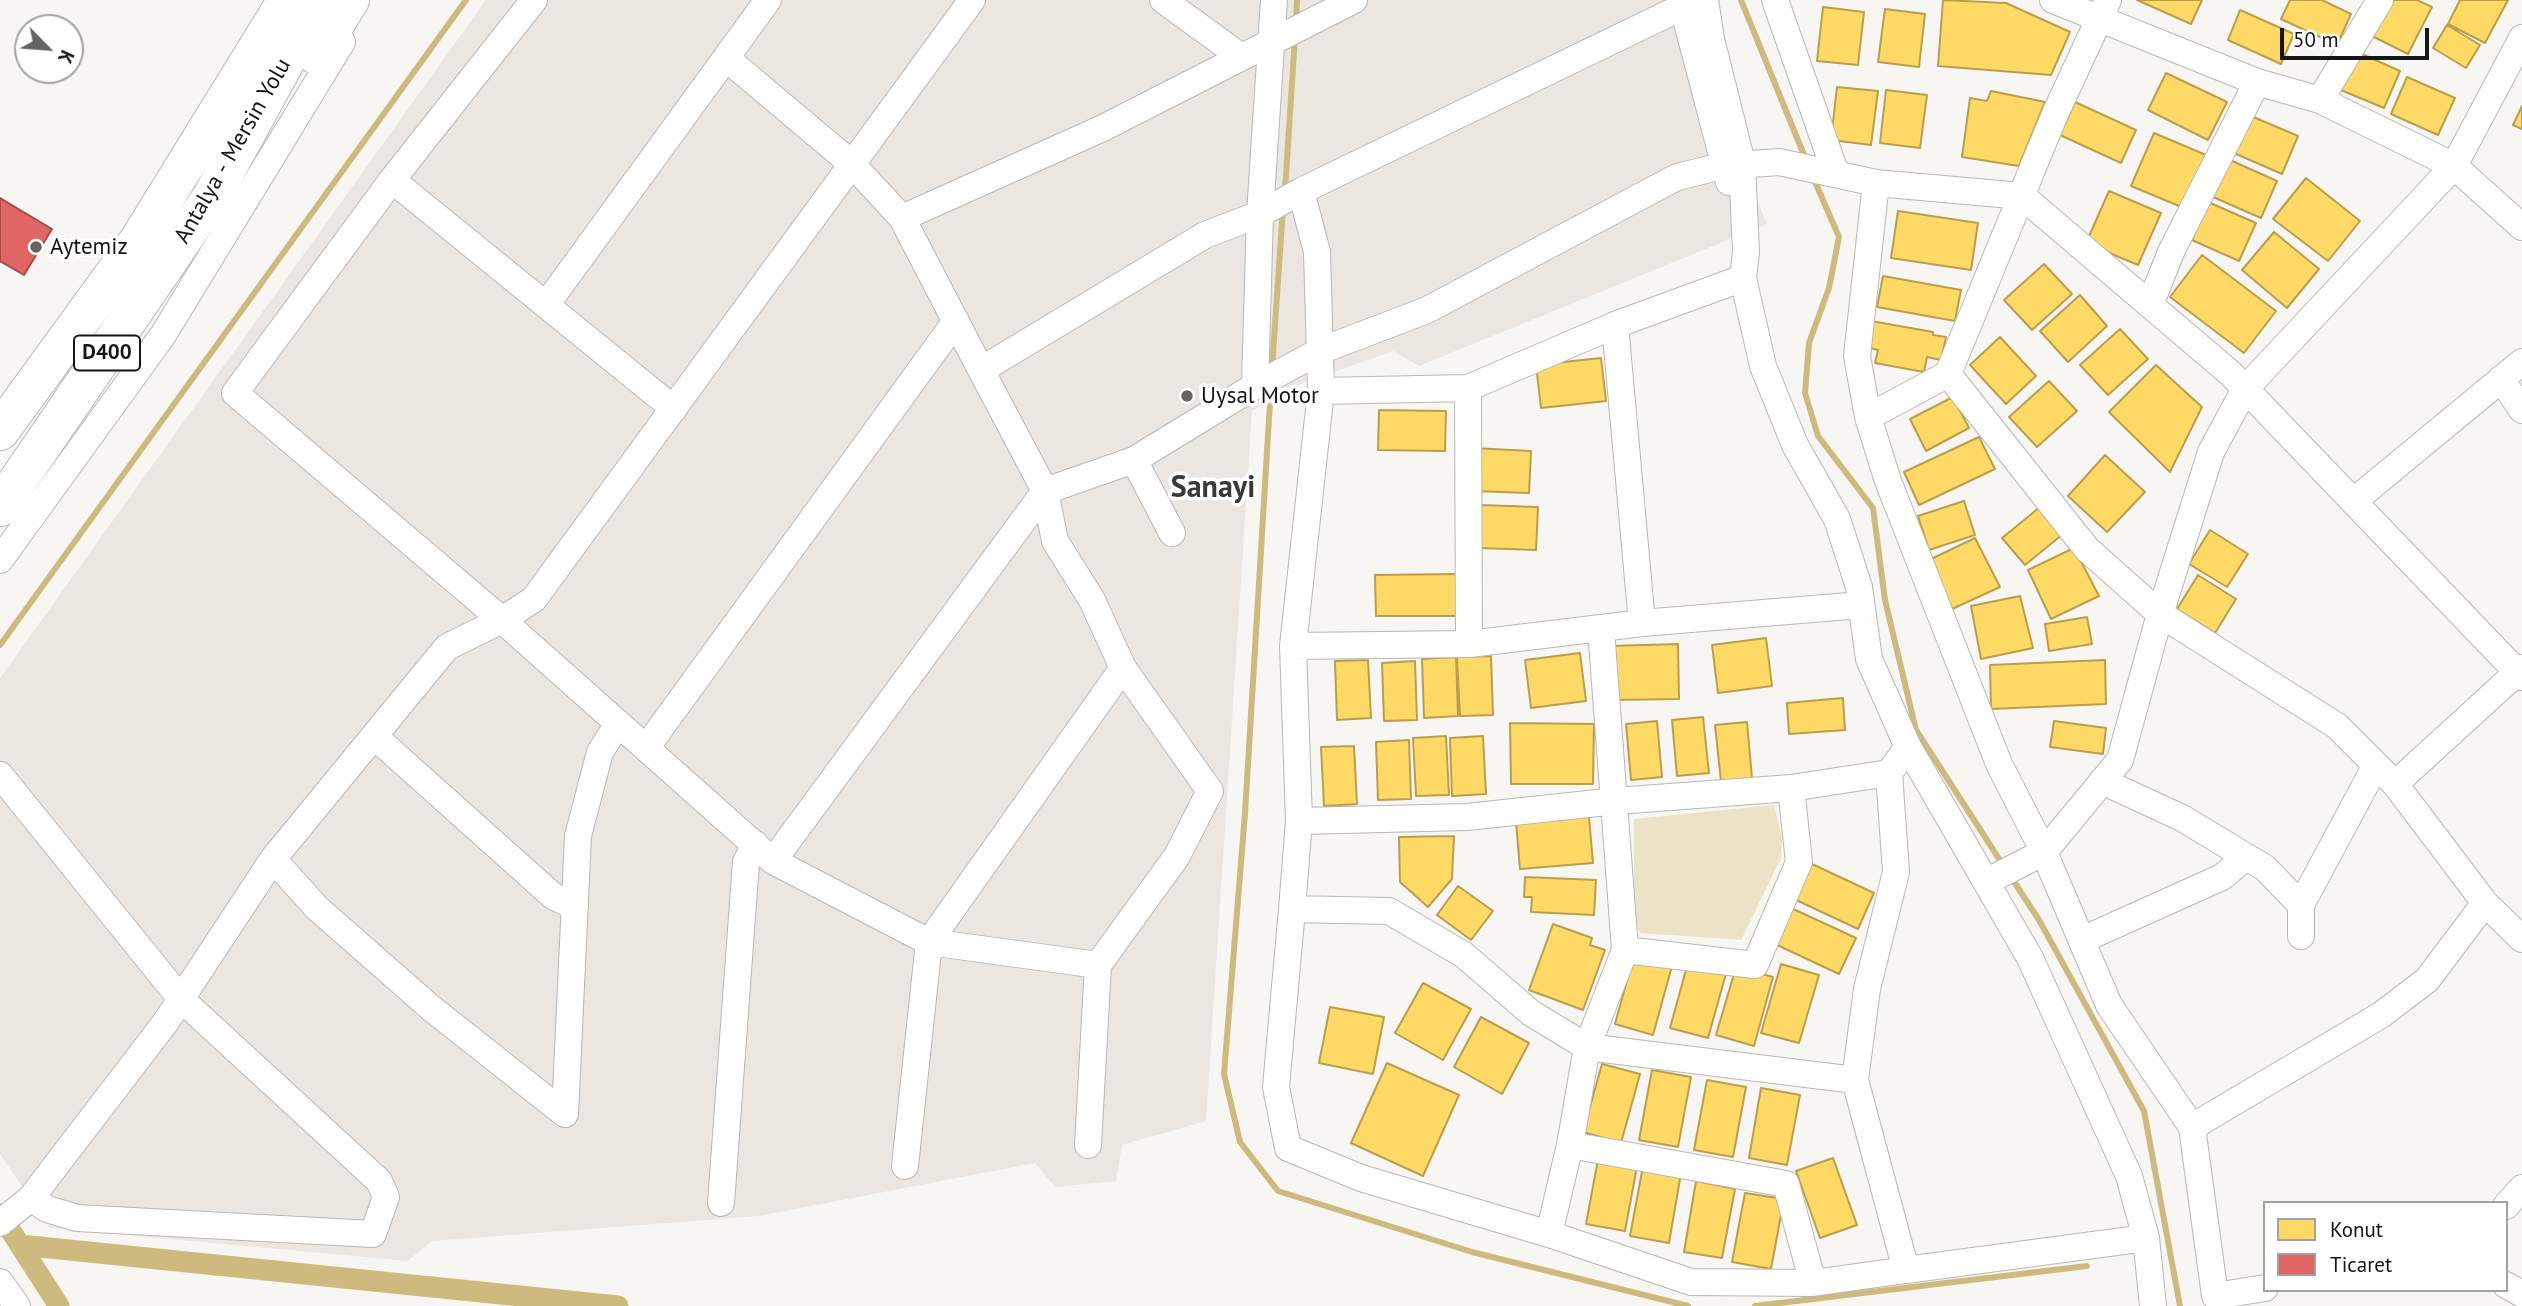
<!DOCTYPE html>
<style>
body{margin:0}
#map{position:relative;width:2522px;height:1306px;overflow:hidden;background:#f8f6f3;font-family:"PT Sans",sans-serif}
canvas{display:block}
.legend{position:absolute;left:2263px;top:1201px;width:245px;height:91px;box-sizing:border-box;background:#fff;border:2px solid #a1a1a1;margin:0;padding:9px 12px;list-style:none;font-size:21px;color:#151513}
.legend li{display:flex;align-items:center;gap:14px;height:35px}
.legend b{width:35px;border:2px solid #a1a1a1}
.north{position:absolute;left:14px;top:14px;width:70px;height:70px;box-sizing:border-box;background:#fff;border:2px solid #a1a1a1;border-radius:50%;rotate:115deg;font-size:19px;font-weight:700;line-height:28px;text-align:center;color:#151513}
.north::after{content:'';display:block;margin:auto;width:24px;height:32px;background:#646461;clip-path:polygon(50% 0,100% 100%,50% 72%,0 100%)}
.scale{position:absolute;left:2280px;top:28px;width:149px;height:32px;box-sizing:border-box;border:4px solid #151513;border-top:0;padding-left:9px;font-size:21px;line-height:24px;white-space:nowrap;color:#151513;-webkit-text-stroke:5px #fff;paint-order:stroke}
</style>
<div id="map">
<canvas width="2522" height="1306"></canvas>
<ul class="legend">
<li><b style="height:19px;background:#ffd966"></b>Konut</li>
<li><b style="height:19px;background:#e06666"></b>Ticaret</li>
</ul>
<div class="north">K</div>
<div class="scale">50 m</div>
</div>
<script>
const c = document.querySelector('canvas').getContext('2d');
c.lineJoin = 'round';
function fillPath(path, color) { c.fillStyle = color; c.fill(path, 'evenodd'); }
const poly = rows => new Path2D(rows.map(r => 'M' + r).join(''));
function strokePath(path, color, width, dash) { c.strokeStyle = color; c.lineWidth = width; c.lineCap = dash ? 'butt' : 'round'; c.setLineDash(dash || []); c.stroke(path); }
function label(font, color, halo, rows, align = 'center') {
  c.font = font + ' "PT Sans",sans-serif'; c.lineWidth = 7; c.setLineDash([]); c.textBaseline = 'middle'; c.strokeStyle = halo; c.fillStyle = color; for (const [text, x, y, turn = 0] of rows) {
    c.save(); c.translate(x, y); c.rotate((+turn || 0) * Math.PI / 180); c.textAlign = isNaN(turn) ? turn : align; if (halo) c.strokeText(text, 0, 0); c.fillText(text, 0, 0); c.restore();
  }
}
fillPath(poly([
 [486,0,1698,0,1704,72,1767,224,1419,366,1393,351,1300,384,1252,411,1206,1121,1122,1145,1116,1181,1055,1187,1035,1163,759,1216,432,1241,408,1261,50,1228,0,1154,0,678]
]), '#ebe7e0');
fillPath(poly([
 [1774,805,1782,837,1781,858,1741,940,1641,933,1634,926,1634,819]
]), '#ece2c6');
const homes = poly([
 [1943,0,2006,3,2070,32,2051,75,1938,66,1943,0],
 [2137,0,2202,0,2191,24,2137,0],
 [2290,0,2322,0,2351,14,2337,45,2281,19,2290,0],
 [2390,0,2417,0,2432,7,2408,54,2372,36,2390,0],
 [2460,0,2508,0,2485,43,2448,24,2460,0],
 [1823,7,1864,12,1858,65,1817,61,1823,7],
 [1885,9,1925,14,1919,67,1878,62,1885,9],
 [2240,10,2294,34,2281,64,2228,40,2240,10],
 [2447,25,2480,45,2466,68,2433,48,2447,25],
 [2353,50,2400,71,2384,108,2336,88,2353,50],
 [2166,73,2227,102,2208,140,2148,110,2166,73],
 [2407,77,2455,98,2438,135,2391,114,2407,77],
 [1837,87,1878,91,1871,145,1831,140,1837,87],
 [1886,90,1927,95,1920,148,1880,143,1886,90],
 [1991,91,2045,102,2019,166,1962,157,1970,98,1987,101,1991,91],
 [2075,102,2136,130,2121,163,2060,135,2075,102],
 [2522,106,2522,129,2513,125,2522,106],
 [2251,116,2298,136,2282,174,2234,153,2251,116],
 [2154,133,2206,155,2184,208,2131,186,2154,133],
 [2230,160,2277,181,2261,218,2213,197,2230,160],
 [2306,178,2360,221,2328,261,2273,219,2306,178],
 [2109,191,2161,213,2138,265,2086,243,2109,191],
 [2208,202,2256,223,2239,261,2192,240,2208,202],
 [1898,211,1978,223,1971,270,1891,258,1898,211],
 [2274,232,2319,269,2287,308,2242,270,2274,232],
 [2202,255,2276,311,2244,353,2170,297,2202,255],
 [2044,264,2072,294,2032,330,2004,300,2044,264],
 [1883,276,1961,290,1955,321,1877,307,1883,276],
 [2080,295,2107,326,2068,362,2040,331,2080,295],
 [1871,321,1933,332,1933,335,1946,337,1941,360,1927,357,1924,372,1875,363,1878,350,1866,347,1871,321],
 [2120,329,2148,359,2108,395,2080,365,2120,329],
 [2000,337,2036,376,2006,404,1970,365,2000,337],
 [1601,358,1606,401,1541,408,1536,365,1601,358],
 [2156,365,2202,407,2170,472,2109,412,2156,365],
 [2049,381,2077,411,2037,447,2009,417,2049,381],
 [1953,397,1969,428,1926,451,1910,419,1953,397],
 [1379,410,1446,411,1445,451,1378,450,1379,410],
 [1979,437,1995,469,1919,505,1904,472,1979,437],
 [1473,448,1531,451,1529,493,1472,491,1473,448],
 [2105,455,2145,492,2107,532,2068,496,2105,455],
 [1964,501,1975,535,1929,550,1918,516,1964,501],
 [1480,505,1538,507,1536,550,1479,548,1480,505],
 [2040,507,2063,534,2025,565,2002,538,2040,507],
 [2210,530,2248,554,2227,587,2189,564,2210,530],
 [1975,538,2000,587,1952,609,1929,560,1975,538],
 [2074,548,2099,596,2051,619,2028,570,2074,548],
 [1458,574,1458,616,1376,616,1375,575,1458,574],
 [2198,575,2236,599,2215,633,2177,609,2198,575],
 [2020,596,2033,648,1981,659,1971,606,2020,596],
 [2087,617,2092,644,2049,651,2045,624,2087,617],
 [1766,638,1772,686,1718,693,1712,645,1766,638],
 [1678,644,1679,699,1610,700,1609,646,1678,644],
 [1580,653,1586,701,1531,708,1525,660,1580,653],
 [1491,656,1493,715,1460,716,1457,657,1491,656],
 [1456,657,1458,716,1424,718,1422,659,1456,657],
 [1368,660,1371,718,1337,720,1335,661,1368,660],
 [2105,660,2106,704,1991,709,1990,665,2105,660],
 [1415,661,1417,720,1384,721,1382,663,1415,661],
 [1843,698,1845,730,1789,734,1787,703,1843,698],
 [1703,717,1709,773,1677,776,1672,720,1703,717],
 [1657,721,1662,777,1631,780,1626,724,1657,721],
 [2054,721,2106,728,2103,754,2050,747,2054,721],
 [1747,722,1752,778,1721,781,1715,725,1747,722],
 [1510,723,1594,724,1593,784,1511,784,1510,723],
 [1446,736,1449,795,1416,796,1413,738,1446,736],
 [1483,736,1486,794,1452,796,1450,738,1483,736],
 [1409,740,1411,799,1378,800,1376,742,1409,740],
 [1354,746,1357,804,1324,806,1321,747,1354,746],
 [1589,817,1593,863,1520,869,1516,822,1589,817],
 [1454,836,1452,879,1428,907,1400,882,1399,837,1454,836],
 [1810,863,1874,893,1858,929,1794,899,1810,863],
 [1525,877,1596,880,1594,915,1531,912,1532,897,1524,897,1525,877],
 [1458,886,1493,911,1471,940,1437,915,1458,886],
 [1791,908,1856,938,1839,974,1775,944,1791,908],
 [1553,924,1592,938,1590,945,1605,950,1583,1010,1529,990,1553,924],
 [1634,955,1672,966,1653,1035,1615,1024,1634,955],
 [1689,959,1727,970,1708,1038,1670,1028,1689,959],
 [1781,964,1819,975,1799,1043,1761,1033,1781,964],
 [1736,967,1773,977,1754,1046,1716,1035,1736,967],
 [1423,983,1471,1009,1443,1060,1395,1033,1423,983],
 [1330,1007,1384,1017,1373,1074,1319,1063,1330,1007],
 [1481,1017,1529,1043,1502,1094,1454,1067,1481,1017],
 [1387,1063,1459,1095,1423,1176,1351,1143,1387,1063],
 [1602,1064,1640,1074,1621,1143,1583,1132,1602,1064],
 [1652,1070,1691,1077,1678,1147,1639,1140,1652,1070],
 [1707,1080,1746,1087,1733,1157,1694,1150,1707,1080],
 [1761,1088,1800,1095,1787,1165,1749,1158,1761,1088],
 [1599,1154,1638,1161,1625,1231,1586,1224,1599,1154],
 [1833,1158,1857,1225,1820,1238,1796,1171,1833,1158],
 [1643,1166,1681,1173,1669,1243,1630,1236,1643,1166],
 [1696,1181,1735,1189,1722,1258,1684,1252,1696,1181],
 [1745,1193,1784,1199,1771,1269,1732,1262,1745,1193]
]);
fillPath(homes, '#ffd966');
strokePath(homes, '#b99e4d', 2);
const shops = poly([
 [0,198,52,229,24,275,0,261,0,198]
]);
fillPath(shops, '#e06666');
strokePath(shops, '#a34e4d', 2);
strokePath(poly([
 [1741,0,1806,160],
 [1296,23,1297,0],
 [1813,177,1839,237,1829,288,1809,343,1805,393,1818,436,1873,508,1885,600,1916,730,2003,865],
 [1285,190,1295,37],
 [1272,368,1283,208],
 [1271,386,1245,813,1224,1074,1240,1142,1278,1191,1472,1252,1688,1306],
 [0,645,466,0],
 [2011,877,2039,920,2144,1111,2180,1306],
 [1755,1306,2087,1266]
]), '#ceb97e', 6);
strokePath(poly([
 [0,1214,59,1306],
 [20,1245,618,1306]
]), '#ceb97e', 21);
const minor = poly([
 [534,0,392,180,235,393,502,620,773,861,929,942,1098,965,1177,856,1210,791,1123,668,1092,600,1055,541,1045,491,981,370,1205,235,1260,214,1301,191,1682,7],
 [1163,0,1240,56],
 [1681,0,1729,182],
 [1705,0,1711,39,1742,163,1746,252,1743,278,1763,366,1795,445,1837,519,1859,587,1869,659,1908,747,2030,958,2129,1176,2146,1238,2153,1306],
 [1775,0,1836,174],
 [2053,0,2257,82,2320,100,2454,166,2522,227],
 [2108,0,2055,114,1948,374,1868,417,1888,481,1999,764,2044,852,2109,1005,2192,1127],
 [726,58,852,164,902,218],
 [2320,100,2380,0],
 [392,180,674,409],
 [1301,191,1317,252,1321,391,1293,646,1299,821,1292,909,1389,911,1464,955,1531,1013,1587,1047,1570,1145,1549,1234,1691,1282,1813,1283,1906,1270,1855,1080,1867,989,1896,872,1889,773,1908,747],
 [546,305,768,0],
 [2150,305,2171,252,2257,82],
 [1615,325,1642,623],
 [981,370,902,218,1103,128,1354,0],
 [1948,374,2087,549,2160,614,2337,726,2395,784,2485,903,2522,939],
 [2501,379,2522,410],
 [1255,386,1320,351,1427,310,1677,177,1722,166,1779,162,1876,183,2022,196,2230,373,2522,677],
 [1468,388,1469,644],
 [1321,391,1468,388,1615,325,1743,278],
 [1868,417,1857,356,1876,183],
 [1134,460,1172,533],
 [2355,500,2522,362],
 [0,560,163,335,342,42],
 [1601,629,1625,950,1587,1047,1855,1080],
 [1293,646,1469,644,1642,623,1861,605],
 [374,736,553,896,575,907],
 [646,748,956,321],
 [0,775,181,999,379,1181,386,1197,373,1234,77,1218,47,1209,31,1198],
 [2102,781,2182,818,2265,868,2301,905,2301,936],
 [2395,784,2522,668],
 [1299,821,1467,817,1616,801,1791,788,1889,773],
 [273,859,317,908,431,1008,565,1114],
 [773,861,1045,491,1134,460,1255,386,1260,214,1274,0],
 [1986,882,2044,852,2120,760,2160,614,2211,452,2245,389,2454,166,2522,38],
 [2301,905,2376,765],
 [1292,909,1276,1087,1288,1148,1361,1178,1549,1234],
 [2082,940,2222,877,2246,857],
 [1625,950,1755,965,1799,862,1791,788],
 [565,1114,578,836,600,752,618,724],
 [1088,1145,1098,965],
 [1570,1145,1786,1184,1813,1283],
 [905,1166,929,942,1123,668],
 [721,1203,746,862,755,844],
 [2506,1206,2522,1188],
 [0,1223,31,1198,165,1023,273,859,447,647,502,620,534,599,972,0],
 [1906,1270,2146,1238],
 [0,1282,17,1306],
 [2506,1285,2522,1294],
 [2265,1288,2215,1296,2192,1127,2381,1015,2427,980,2485,903]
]);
const highway = poly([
 [316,55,350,0],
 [0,431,139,240,287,0],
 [0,507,211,198,319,0]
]);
strokePath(minor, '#b9b7b5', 28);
strokePath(highway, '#b9b7b5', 40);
strokePath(minor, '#fefefd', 26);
strokePath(highway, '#fefefd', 38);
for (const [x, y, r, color] of [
 [36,247,7,"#646461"],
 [1187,396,7,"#646461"]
]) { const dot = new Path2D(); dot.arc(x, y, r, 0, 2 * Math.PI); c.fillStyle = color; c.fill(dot); strokePath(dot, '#fff', 2.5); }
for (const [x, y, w] of [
 [107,353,66]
]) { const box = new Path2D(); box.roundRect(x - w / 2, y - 17.5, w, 35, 5); c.fillStyle = '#fff'; c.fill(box); strokePath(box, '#151513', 2); }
label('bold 21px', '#151513', null, [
 ["D400",107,353]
]);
label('23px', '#151513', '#fff', [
 ["Antalya - Mersin Yolu",233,151,-60]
]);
label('23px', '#151513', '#fff', [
 ["Aytemiz",50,247],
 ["Uysal Motor",1201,396]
], 'left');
label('bold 30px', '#3b3936', '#fff', [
 ["Sanayi",1213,488]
]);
</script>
